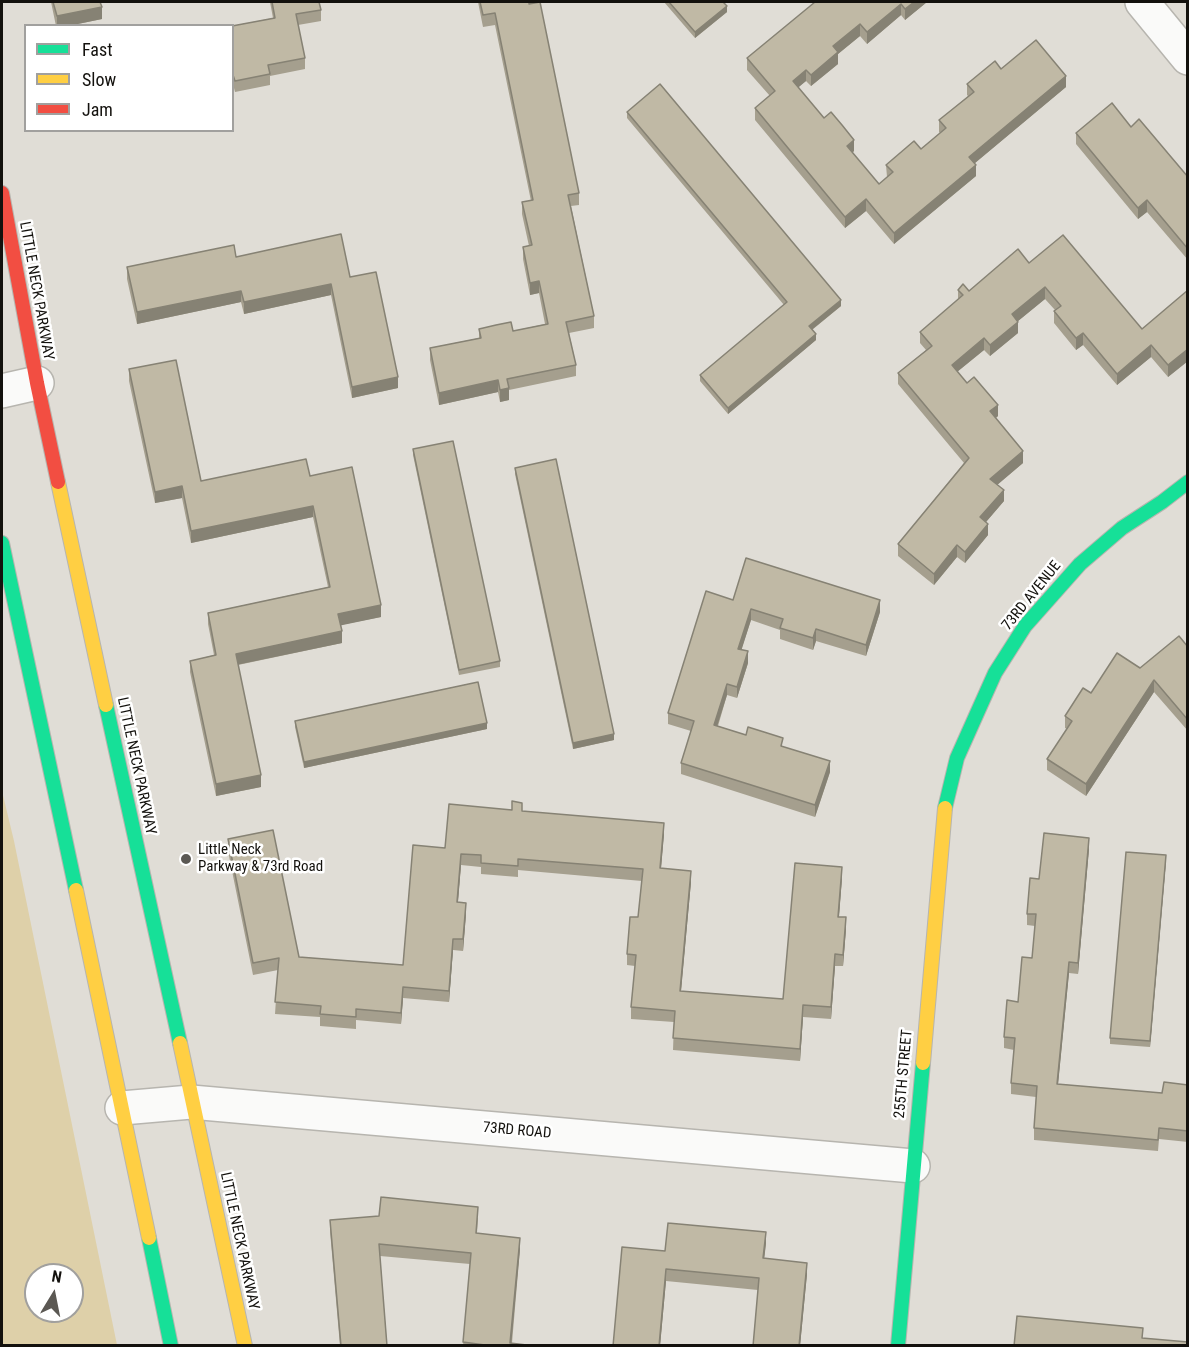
<!DOCTYPE html>
<style>
body{margin:0}
#map{position:relative;width:1189px;height:1347px;overflow:hidden;background:#e0ddd6;font-family:"Roboto Condensed",sans-serif}
canvas{display:block}
.frame{position:absolute;inset:0;border:3px solid #13110d;pointer-events:none}
.legend{position:absolute;left:24px;top:24px;width:210px;height:108px;box-sizing:border-box;background:#fff;border:2px solid #a1a09e;margin:0;padding:8px 10px;list-style:none;font-size:18px;color:#13110d}
.legend li{display:flex;align-items:center;gap:12px;height:30px}
.legend b{width:30px;border:2px solid #a1a09e}
.north{position:absolute;left:24px;top:1263px;width:60px;height:60px;box-sizing:border-box;background:#fff;border:2px solid #a1a09e;border-radius:50%;rotate:10deg;font-size:16px;font-weight:700;line-height:24px;text-align:center;color:#13110d}
.north::after{content:'';display:block;margin:auto;width:21px;height:27px;background:#5b5853;clip-path:polygon(50% 0,100% 100%,50% 72%,0 100%)}
</style>
<div id="map">
<canvas width="1189" height="1347"></canvas>
<div class="frame"></div>
<ul class="legend">
<li><b style="height:8px;background:#16e098"></b>Fast</li>
<li><b style="height:8px;background:#ffcf43"></b>Slow</li>
<li><b style="height:8px;background:#f24e42"></b>Jam</li>
</ul>
<div class="north">N</div>
</div>
<script>
const c = document.querySelector('canvas').getContext('2d');
c.lineJoin = 'round';
function fillPath(path, color) { c.fillStyle = color; c.fill(path, 'evenodd'); }
const poly = rows => new Path2D(rows.map(r => 'M' + r).join(''));
function strokePath(path, color, width, dash) { c.strokeStyle = color; c.lineWidth = width; c.lineCap = dash ? 'butt' : 'round'; c.setLineDash(dash || []); c.stroke(path); }
function label(font, color, halo, rows, align = 'center') {
  c.font = font + ' "Roboto Condensed",sans-serif'; c.lineWidth = 5; c.setLineDash([]); c.textBaseline = 'middle'; c.strokeStyle = halo; c.fillStyle = color; for (const [text, x, y, turn = 0] of rows) {
    c.save(); c.translate(x, y); c.rotate((+turn || 0) * Math.PI / 180); c.textAlign = isNaN(turn) ? turn : align; if (halo) c.strokeText(text, 0, 0); c.fillText(text, 0, 0); c.restore();
  }
}
fillPath(poly([
 [2,791,14,841,117,1345,2,1345],
 [36,1275,72,1275,72,1311,36,1311]
]), '#ded0a9');
const street = poly([
 [1142,2,1188,58],
 [2,391,37,383],
 [122,1108,191,1102,913,1166]
]);
const fast = poly([
 [2,543,76,890],
 [106,705,180,1043],
 [945,808,957,758,995,673,1025,626,1080,564,1122,528,1162,502,1188,482],
 [149,1238,171,1346],
 [898,1346,923,1063]
]);
const slow = poly([
 [58,482,106,705],
 [76,890,149,1238],
 [180,1043,245,1346],
 [923,1063,945,808]
]);
const jam = poly([
 [2,193,37,383,58,482]
]);
strokePath(street, '#b7b5af', 36);
strokePath(fast, '#b7b5af', 16);
strokePath(slow, '#b7b5af', 16);
strokePath(jam, '#b7b5af', 16);
strokePath(street, '#fafaf9', 33);
strokePath(fast, '#16e098', 14);
strokePath(slow, '#ffcf43', 14);
strokePath(jam, '#f24e42', 14);
fillPath(poly([
 [51,2,100,2,102,19,68,26,56,26],
 [270,2,319,2,321,10,321,21,298,25,305,58,305,69,270,76,270,85,235,92,233,84,232,26,273,18],
 [478,2,529,2,579,193,579,205,571,206,594,316,594,328,569,333,576,365,576,376,509,390,509,400,500,402,498,392,439,405,430,360,430,348,479,338,479,329,513,331,545,324,539,293,530,295,523,259,523,247,529,246,522,214,522,202,531,201,495,25,483,27],
 [664,2,723,2,727,12,695,38],
 [815,2,927,2,905,20,901,15,867,44,860,36,838,54,838,64,811,86,806,81,798,87,824,118,854,151,852,153,879,184,887,177,886,165,921,149,940,133,939,132,939,120,968,96,967,95,967,84,1001,69,1066,87,975,163,976,176,894,244,866,211,845,228,755,120,755,108,770,96,747,70,747,58],
 [627,112,841,306,812,330,816,340,728,414,700,381,700,375,784,305,627,118],
 [1131,127,1188,177,1188,260,1147,212,1138,219,1076,144,1076,133],
 [236,257,350,277,398,388,352,398,331,295,244,314,241,302,137,324,127,279,127,267],
 [1029,263,1142,329,1188,290,1188,361,1168,377,1151,357,1117,385,1083,345,1076,350,1054,323,1054,311,1055,310,1045,299,1018,321,1018,333,990,356,984,350,957,372,998,416,996,418,1023,463,997,485,1004,501,986,522,988,535,965,563,957,557,934,585,898,556,898,544,964,463,898,384,898,373,926,350,920,343,920,332,958,300,958,290,969,291],
 [129,369,201,481,310,476,381,617,340,625,342,643,238,665,261,787,216,796,190,672,190,661,214,655,208,624,208,613,328,587,313,517,191,543,182,498,155,503,129,381],
 [413,449,500,661,500,667,459,675,413,455],
 [515,468,614,740,573,749,515,474],
 [733,600,880,612,866,656,816,641,813,650,780,639,780,630,751,620,741,650,748,663,737,698,727,695,718,726,783,747,830,772,815,817,681,774,681,763,691,731,668,724,668,713],
 [1188,647,1188,731,1154,692,1086,796,1047,770,1047,759,1067,729,1065,728,1065,716,1091,693,1140,668],
 [295,721,487,729,304,768,295,727],
 [522,811,664,834,661,868,691,882,681,991,783,999,842,878,839,917,846,929,843,966,835,966,831,1019,803,1017,800,1061,673,1050,674,1022,631,1019,631,1007,635,966,627,965,627,954,638,917,642,881,518,870,518,877,481,874,481,867,461,865,458,902,466,914,463,951,453,950,449,1002,403,998,401,1024,356,1020,356,1029,320,1026,320,1017,275,1014,278,970,253,975,228,851,228,839,299,957,403,965,445,848],
 [1089,849,1078,974,1069,973,1058,1084,1162,1093,1188,1085,1188,1142,1159,1139,1158,1151,1034,1140,1034,1128,1036,1097,1011,1094,1011,1083,1014,1050,1004,1048,1004,1037,1018,1002,1032,958,1035,926,1027,925,1027,914,1039,879],
 [1166,861,1150,1047,1110,1044,1110,1038],
 [379,1216,478,1218,477,1233,520,1249,512,1343,535,1346,463,1346,470,1264,380,1256,387,1346,340,1346,330,1231,330,1220],
 [766,1243,764,1258,807,1274,800,1346,753,1346,758,1290,666,1281,660,1346,613,1346,665,1251]
]), '#a59f8e');
fillPath(poly([
 [914,2,927,2,905,20,905,9],
 [901,4,901,15,867,44,867,32],
 [727,6,727,12,695,38,695,32],
 [102,7,102,19,68,26,57,26,57,16],
 [860,24,860,36,838,54,838,64,811,86,811,75,833,46],
 [806,70,806,81,793,92,793,81],
 [1066,76,1066,87,969,168,969,157],
 [854,140,854,151,847,157,847,146],
 [976,165,976,176,894,244,894,233],
 [866,199,866,211,845,228,845,217],
 [1147,200,1147,212,1138,219,1138,208],
 [539,281,539,293,530,295,530,283],
 [331,284,331,295,244,314,244,302],
 [1045,287,1045,299,1012,326,1012,314],
 [241,291,241,302,137,324,137,312],
 [841,300,841,306,809,332,809,326],
 [1018,322,1018,333,990,356,990,345],
 [1083,333,1083,345,1076,350,1076,338],
 [816,334,816,340,728,414,728,408],
 [984,338,984,350,952,376,952,365],
 [1151,345,1151,357,1117,385,1117,374],
 [1188,349,1188,361,1168,377,1168,365],
 [398,377,398,388,352,398,352,387],
 [498,380,498,392,439,405,439,393],
 [509,388,509,400,500,402,500,390],
 [998,405,998,416,990,422,990,411],
 [1023,451,1023,463,990,491,990,479],
 [182,486,182,498,155,503,155,492],
 [1004,490,1004,501,980,529,980,517],
 [313,506,313,517,191,543,191,531],
 [988,524,988,535,965,563,965,552],
 [957,545,957,557,934,585,934,574],
 [880,600,880,612,866,656,866,645],
 [381,605,381,617,338,626,338,614],
 [751,609,751,620,738,661,738,649],
 [816,629,816,641,813,650,813,638],
 [342,631,342,643,236,665,236,654],
 [748,651,748,663,737,698,737,687],
 [1154,680,1154,692,1086,796,1086,784],
 [727,684,727,695,714,736,714,725],
 [487,723,487,729,304,768,304,762],
 [614,734,614,740,573,749,573,743],
 [830,761,830,772,815,817,815,805],
 [261,775,261,787,216,796,216,784],
 [664,823,664,834,660,880,660,868],
 [1089,838,1089,849,1078,974,1078,963],
 [461,854,461,865,457,913,457,902],
 [1166,855,1166,861,1150,1047,1150,1041],
 [842,867,842,878,838,928,838,917],
 [691,871,691,882,680,1002,680,991],
 [466,903,466,914,463,951,463,939],
 [846,917,846,929,843,966,843,955],
 [453,939,453,950,449,1002,449,991],
 [835,954,835,966,831,1019,831,1007],
 [1069,962,1069,973,1057,1095,1057,1084],
 [403,987,403,998,401,1024,401,1013],
 [803,1005,803,1017,800,1061,800,1049],
 [766,1232,766,1243,763,1270,763,1258],
 [520,1238,520,1249,511,1346,510,1346],
 [807,1263,807,1274,800,1346,799,1346],
 [666,1269,666,1281,660,1346,659,1346]
]), '#868274');
const building = poly([
 [53,2,100,2,102,7,57,16,53,2],
 [272,2,319,2,321,10,296,14,305,58,268,65,270,74,235,81,232,72,232,26,275,18,272,2],
 [480,2,529,2,529,4,540,2,579,193,568,195,594,316,566,322,576,365,507,379,509,388,500,390,498,380,439,393,430,348,481,338,479,329,496,325,511,322,513,331,548,324,539,281,530,283,523,247,532,245,522,202,533,200,495,13,483,15,480,2],
 [669,2,723,2,727,6,695,32,669,2],
 [815,2,914,2,905,9,901,4,867,32,860,24,833,46,838,52,811,75,806,70,793,81,824,118,831,112,842,125,854,140,847,146,879,184,893,172,886,165,914,141,921,149,946,128,939,120,974,92,967,84,995,61,1001,69,1036,40,1066,76,969,157,976,165,894,233,866,199,845,217,755,108,775,91,747,58,815,2],
 [660,84,841,300,809,326,816,334,728,408,700,375,787,302,627,112,660,84],
 [1112,103,1131,127,1139,119,1188,177,1188,249,1147,200,1138,208,1076,133,1112,103],
 [341,234,350,277,376,272,398,377,352,387,331,284,244,302,241,291,137,312,127,267,234,245,236,257,341,234],
 [1063,235,1142,329,1188,290,1188,349,1168,365,1151,345,1117,374,1083,333,1076,338,1054,311,1061,306,1045,287,1012,314,1018,322,990,345,984,338,952,365,967,383,974,377,998,405,990,411,1023,451,990,479,1004,490,980,517,988,524,965,552,957,545,934,574,898,544,969,458,898,373,932,346,920,332,963,295,958,290,963,284,969,291,1018,249,1029,263,1063,235],
 [176,360,201,481,306,459,310,476,352,467,381,605,338,614,342,631,236,654,261,775,216,784,190,661,216,655,208,613,330,587,313,506,191,531,182,486,155,492,129,369,176,360],
 [453,441,500,661,459,670,413,449,453,441],
 [556,459,614,734,573,743,515,468,556,459],
 [746,558,880,600,866,645,816,629,813,638,780,628,783,619,751,609,738,649,748,651,737,687,727,684,714,725,746,735,748,727,764,732,783,738,781,746,830,761,815,805,681,763,694,721,668,713,706,591,733,600,746,558],
 [1179,636,1188,647,1188,720,1154,680,1086,784,1047,759,1072,721,1065,716,1083,688,1091,693,1117,653,1140,668,1179,636],
 [478,682,487,723,304,762,295,721,478,682],
 [512,801,522,803,522,811,664,823,660,868,691,871,680,991,783,999,795,863,842,867,838,917,846,917,843,955,835,954,831,1007,803,1005,800,1049,673,1038,675,1011,631,1007,636,955,627,954,630,917,638,917,643,869,518,859,518,866,481,863,481,855,461,854,457,902,466,903,463,939,453,939,449,991,403,987,401,1013,356,1009,356,1017,320,1014,321,1006,275,1002,279,958,253,963,228,839,273,830,299,957,403,965,413,845,445,848,449,804,512,810,512,801],
 [1044,833,1089,838,1078,963,1069,962,1057,1084,1162,1093,1164,1082,1188,1085,1188,1131,1159,1128,1158,1140,1034,1128,1037,1086,1011,1083,1015,1038,1004,1037,1007,1000,1018,1002,1022,957,1032,958,1036,914,1027,914,1030,878,1039,879,1044,833],
 [1126,852,1166,855,1150,1041,1110,1038,1126,852],
 [381,1197,478,1207,476,1233,520,1238,510,1343,535,1346,492,1346,463,1342,471,1253,379,1244,387,1346,341,1346,330,1220,379,1216,381,1197],
 [668,1223,766,1232,763,1258,807,1263,799,1346,753,1346,759,1278,666,1269,659,1346,613,1346,622,1247,665,1251,668,1223],
 [1017,1316,1143,1328,1142,1338,1188,1342,1188,1346,1014,1346,1017,1316]
]);
fillPath(building, '#c0b9a5');
strokePath(building, '#868274', 1.5);
for (const [x, y, r, color] of [
 [186,859,6,"#5b5853"]
]) { const dot = new Path2D(); dot.arc(x, y, r, 0, 2 * Math.PI); c.fillStyle = color; c.fill(dot); strokePath(dot, '#fff', 2); }
label('15px', '#13110d', '#fff', [
 ["LITTLE NECK PARKWAY",36,291,80],
 ["73RD AVENUE",1032,596,-51],
 ["LITTLE NECK PARKWAY",136,766,78],
 ["255TH STREET",904,1074,-85],
 ["73RD ROAD",517,1131,5],
 ["LITTLE NECK PARKWAY",239,1241,78]
]);
label('15px', '#13110d', '#fff', [
 ["Little Neck",198,850],
 ["Parkway & 73rd Road",198,867]
], 'left');
</script>
